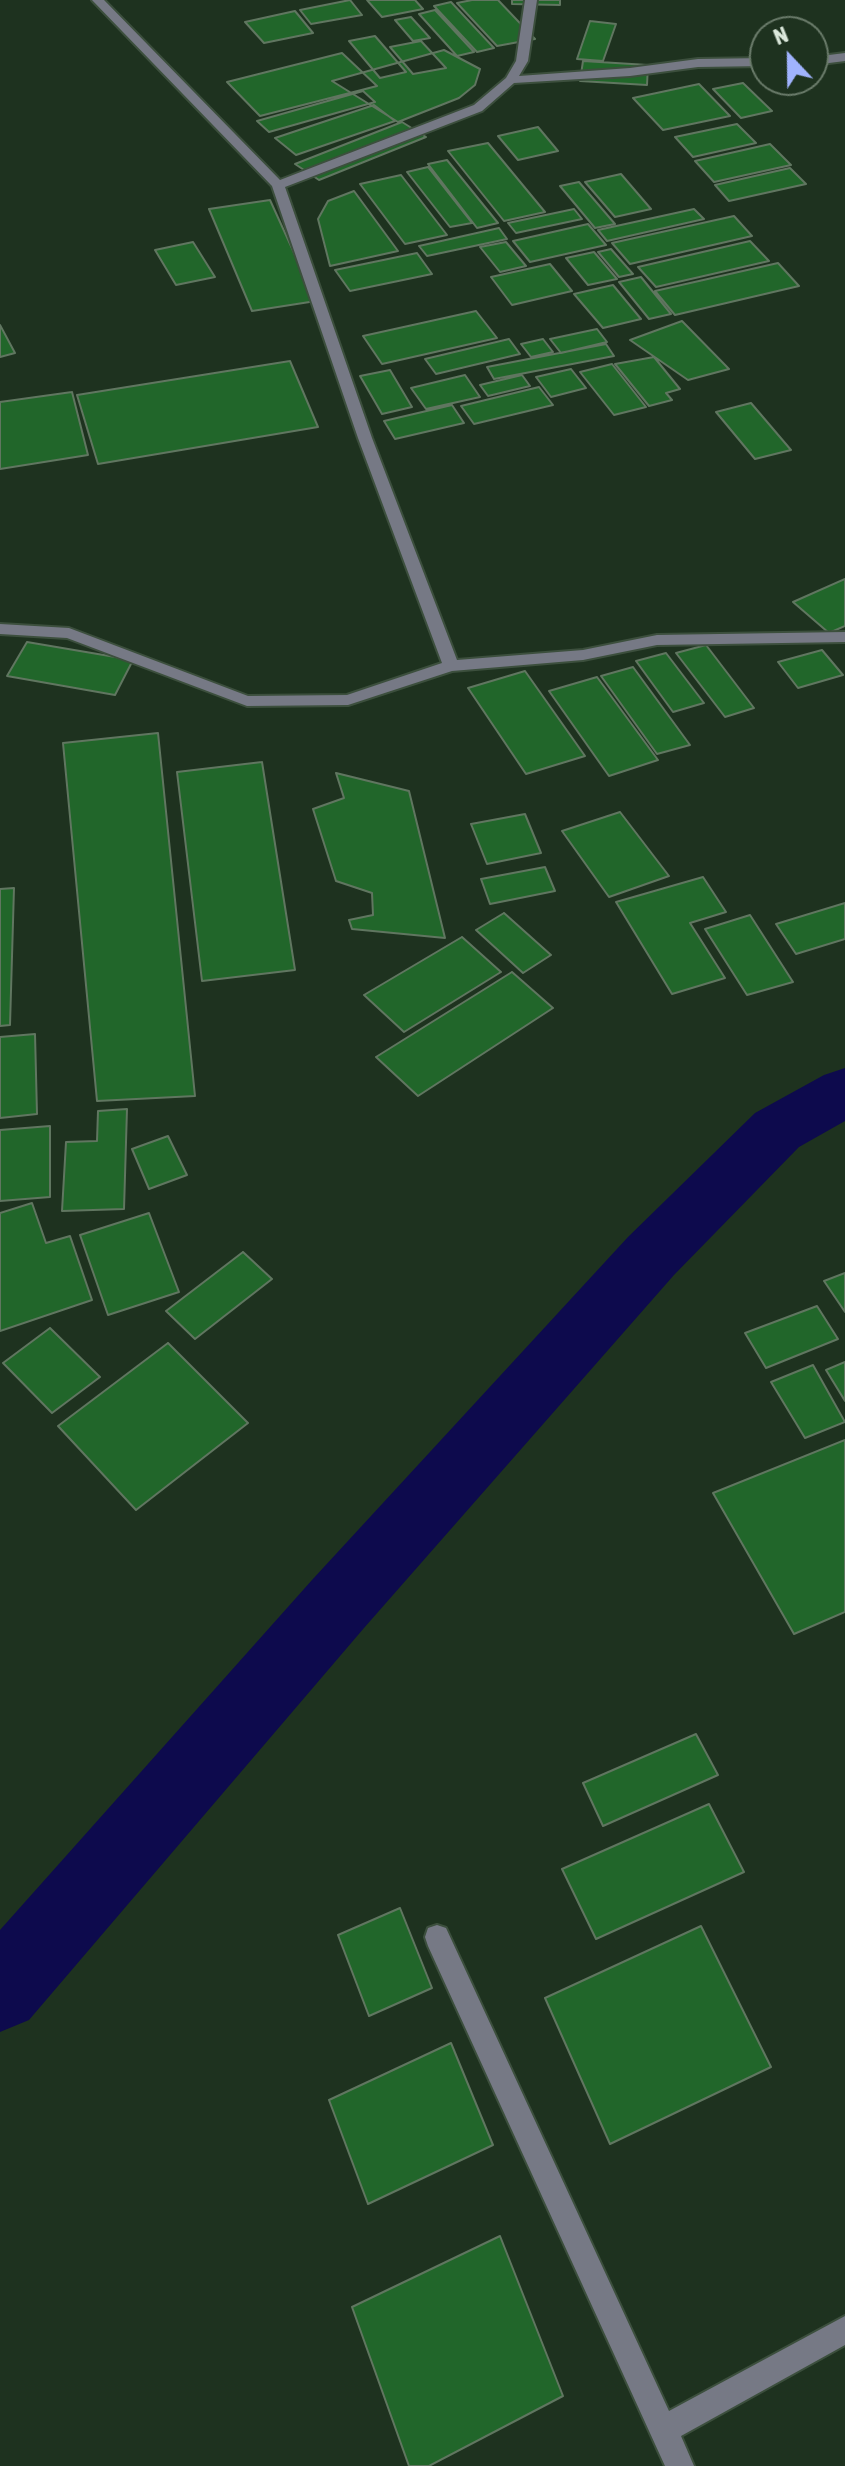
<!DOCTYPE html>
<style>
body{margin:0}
#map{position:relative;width:845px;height:2466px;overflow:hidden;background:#1e321f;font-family:"Asap Condensed",sans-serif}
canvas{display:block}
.north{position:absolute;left:749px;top:16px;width:80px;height:80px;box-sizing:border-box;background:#1e321f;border:2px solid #6a7b6a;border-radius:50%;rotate:338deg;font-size:22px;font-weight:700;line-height:32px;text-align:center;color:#dbe8db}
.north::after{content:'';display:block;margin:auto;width:28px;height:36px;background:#a0b3fd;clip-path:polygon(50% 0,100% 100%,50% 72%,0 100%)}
</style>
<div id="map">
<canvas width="845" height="2466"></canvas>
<div class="north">N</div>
</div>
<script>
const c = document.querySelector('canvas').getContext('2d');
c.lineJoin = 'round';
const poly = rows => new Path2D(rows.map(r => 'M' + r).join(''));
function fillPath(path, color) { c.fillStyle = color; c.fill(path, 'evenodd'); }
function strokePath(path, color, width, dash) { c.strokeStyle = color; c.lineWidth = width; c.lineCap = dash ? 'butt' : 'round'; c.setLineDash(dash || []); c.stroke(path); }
fillPath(poly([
 [845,1068,845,1121,799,1147,674,1275,364,1628,29,2020,0,2032,0,1930,312,1580,628,1237,755,1113,824,1075,845,1068]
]), '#0d0a4d');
const building = poly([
 [350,0,362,15,311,24,300,10,350,0],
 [367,0,415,0,423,9,382,17,367,0],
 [472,0,498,0,535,39,497,46,457,3,472,0],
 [512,0,560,0,560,5,512,4,512,0],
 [451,2,494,48,477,52,434,6,451,2],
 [435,10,474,52,457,56,419,14,435,10],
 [295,11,313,33,264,43,245,22,295,11],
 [411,17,430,38,413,41,395,20,411,17],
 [590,21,616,24,603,61,577,59,590,21],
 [375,36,406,72,380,78,349,41,375,36],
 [421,41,446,68,413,74,390,47,421,41],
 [444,50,480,69,475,85,459,98,398,122,332,81,444,50],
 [342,53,377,86,260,116,227,82,342,53],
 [583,61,648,65,647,85,580,81,583,61],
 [743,83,772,111,741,118,713,89,743,83],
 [699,84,730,116,663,130,633,98,699,84],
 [363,91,375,102,269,132,257,121,363,91],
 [374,105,395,121,296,155,275,138,374,105],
 [402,122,426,137,319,180,295,164,402,122],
 [737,124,756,143,693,157,675,137,737,124],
 [538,127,558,151,518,160,498,136,538,127],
 [488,143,545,212,504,221,448,151,488,143],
 [770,144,791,165,714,182,695,161,770,144],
 [447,160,498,223,477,228,428,164,447,160],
 [428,167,472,223,450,227,407,172,428,167],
 [790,168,806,184,729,201,715,185,790,168],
 [621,174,651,209,615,217,585,182,621,174],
 [401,175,447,235,405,244,360,184,401,175],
 [579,182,615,224,595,228,560,186,579,182],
 [354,191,398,251,330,266,318,219,328,201,354,191],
 [270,200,316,301,252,311,209,209,270,200],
 [574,209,582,219,516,233,508,223,574,209],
 [694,209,704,219,607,241,598,230,694,209],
 [734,216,752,236,630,264,612,243,734,216],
 [588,224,606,245,530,262,513,241,588,224],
 [499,228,507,239,427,256,419,246,499,228],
 [750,241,769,261,656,287,638,267,750,241],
 [193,242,215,277,176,285,155,250,193,242],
 [506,242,526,266,500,272,480,247,506,242],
 [611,249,633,274,619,277,598,252,611,249],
 [594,252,617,279,588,285,566,258,594,252],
 [417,253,432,274,350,291,335,270,417,253],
 [778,263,799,286,675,315,655,291,778,263],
 [550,264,572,291,512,305,491,277,550,264],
 [641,277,671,314,649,319,619,282,641,277],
 [613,285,641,319,603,328,574,294,613,285],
 [476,311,497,338,382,364,363,336,476,311],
 [682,321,729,369,688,380,630,340,682,321],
 [0,325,15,353,0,357,0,325],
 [597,329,607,342,561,353,550,339,597,329],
 [509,339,520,354,436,374,425,359,509,339],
 [543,339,553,352,531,357,521,344,543,339],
 [606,344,614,356,494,379,487,367,606,344],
 [654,357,680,389,666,393,672,400,649,406,615,364,654,357],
 [290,361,318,427,98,464,77,395,290,361],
 [612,364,646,407,614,415,580,372,612,364],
 [571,369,586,388,551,397,536,377,571,369],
 [390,370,412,407,382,414,360,376,390,370],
 [465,375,480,397,426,409,411,388,465,375],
 [522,375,530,386,488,396,480,385,522,375],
 [539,387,553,405,474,424,461,406,539,387],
 [72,392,88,455,0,469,0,402,72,392],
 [751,403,791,450,755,459,716,412,751,403],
 [452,405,464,423,395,439,384,421,452,405],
 [845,579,845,626,829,633,793,602,845,579],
 [27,642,133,660,115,695,7,676,27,642],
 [706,645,754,708,725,717,676,653,706,645],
 [822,650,843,675,798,688,778,662,822,650],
 [666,653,704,703,673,712,636,661,666,653],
 [633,667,690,745,657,754,601,676,633,667],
 [525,671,585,756,526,774,468,688,525,671],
 [597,677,658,760,609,776,549,691,597,677],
 [158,733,195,1096,97,1101,63,743,158,733],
 [262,762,295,970,202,981,177,772,262,762],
 [336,773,409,791,445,938,352,929,349,920,373,915,372,893,336,881,313,809,344,798,336,773],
 [620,812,669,876,609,897,562,831,620,812],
 [525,814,541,853,487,864,471,824,525,814],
 [545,867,555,891,490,904,481,879,545,867],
 [703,877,726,912,690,923,725,978,672,994,616,902,703,877],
 [14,888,10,1025,0,1026,0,889,14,888],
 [845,903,845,939,796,954,776,924,845,903],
 [504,913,551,955,523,973,476,930,504,913],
 [750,915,793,982,747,995,705,929,750,915],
 [462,937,501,972,404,1032,364,995,462,937],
 [512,972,553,1008,418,1096,376,1057,512,972],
 [35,1034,37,1114,0,1118,0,1037,35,1034],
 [127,1109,124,1209,62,1211,66,1142,97,1141,98,1111,127,1109],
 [50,1126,50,1197,0,1201,0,1130,50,1126],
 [168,1136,187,1175,149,1189,132,1149,168,1136],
 [32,1203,46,1243,70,1236,92,1300,0,1331,0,1213,32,1203],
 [149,1213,179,1292,108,1315,80,1235,149,1213],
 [243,1252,272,1279,195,1339,166,1311,243,1252],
 [845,1273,845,1312,824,1281,845,1273],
 [817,1306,838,1339,766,1368,745,1333,817,1306],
 [50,1328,100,1377,52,1413,3,1363,50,1328],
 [168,1343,248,1423,136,1510,58,1426,168,1343],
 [845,1362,845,1401,826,1370,845,1362],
 [813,1365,845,1422,805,1438,771,1382,813,1365],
 [845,1440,845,1612,794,1634,713,1493,845,1440],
 [696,1734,718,1775,603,1826,583,1783,696,1734],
 [709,1804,744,1872,596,1939,562,1869,709,1804],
 [400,1908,432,1988,369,2016,338,1935,400,1908],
 [701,1926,771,2067,610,2144,545,1998,701,1926],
 [451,2043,493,2145,368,2204,329,2100,451,2043],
 [500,2236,563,2396,429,2466,409,2466,352,2307,500,2236]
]);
fillPath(building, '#21662a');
strokePath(building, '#607660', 2);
const minor = poly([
 [92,0,104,0,280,180,474,105,506,78,516,61,525,0,537,0,528,61,519,76,630,68,698,59,765,58,765,66,698,67,630,76,514,83,482,111,285,187,372,438,457,660,583,650,657,635,845,632,845,642,657,645,583,660,452,671,348,705,247,706,67,638,0,634,0,624,69,628,248,696,347,695,442,663,358,438,272,186,92,0],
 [845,53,845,61,813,65,813,57,845,53],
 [437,1925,446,1928,669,2411,845,2316,845,2345,681,2436,694,2466,665,2466,428,1946,425,1937,428,1928,437,1925]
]);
strokePath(minor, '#3c4f3d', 4);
fillPath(minor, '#767985');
</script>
